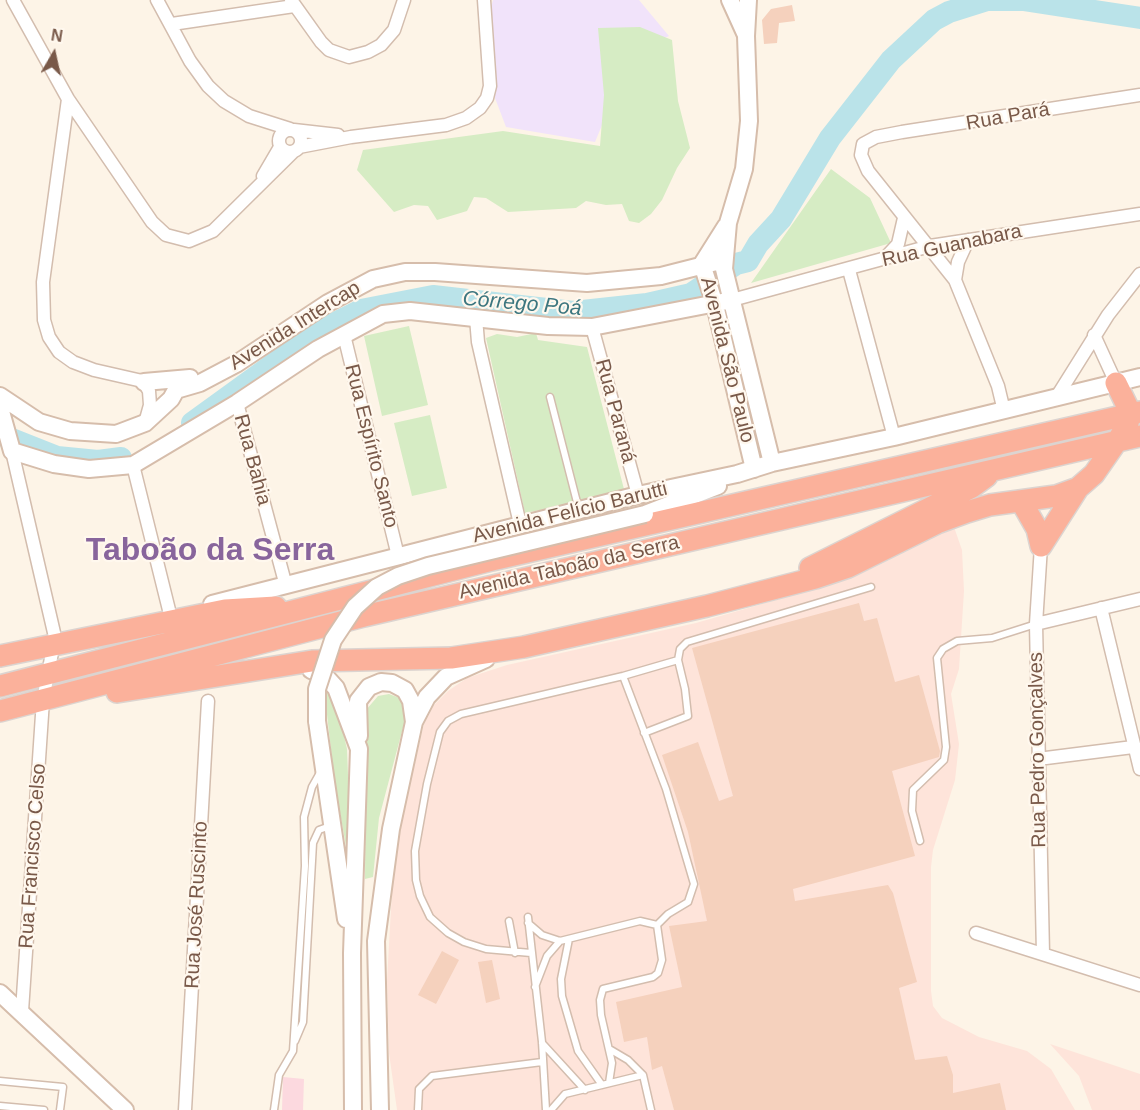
<!DOCTYPE html>
<meta charset="utf-8">
<style>
body{margin:0}
#map{position:relative;width:1140px;height:1110px;overflow:hidden;background:#fdf4e7;font-family:Helvetica,sans-serif}
canvas{display:block}
.north{position:absolute;left:24px;top:24px;width:60px;height:60px;-webkit-text-stroke:4px #fff8ee;paint-order:stroke;rotate:9deg;font-size:16px;font-weight:700;line-height:24px;text-align:center;color:#795949}
.north::after{content:'';display:block;margin:auto;width:21px;height:27px;background:#795949;clip-path:polygon(50% 0,100% 100%,50% 72%,0 100%)}
</style>
<div id="map">
<canvas width="1140" height="1110"></canvas>
<div class="north">N</div>
</div>
<script>
const c = document.querySelector('canvas').getContext('2d');
c.lineJoin = 'round';
function fillPath(path, color) { c.fillStyle = color; c.fill(path, 'evenodd'); }
const poly = rows => new Path2D(rows.map(r => 'M' + r).join(''));
function strokePath(path, color, width, dash) { c.strokeStyle = color; c.lineWidth = width; c.lineCap = dash ? 'butt' : 'round'; c.setLineDash(dash || []); c.stroke(path); }
function label(font, color, halo, rows, align = 'center') {
  c.font = font + ' Helvetica,sans-serif'; c.lineWidth = 4.5; c.setLineDash([]); c.textBaseline = 'middle'; c.strokeStyle = halo; c.fillStyle = color; for (const [text, x, y, turn = 0] of rows) {
    c.save(); c.translate(x, y); c.rotate((+turn || 0) * Math.PI / 180); c.textAlign = isNaN(turn) ? turn : align; if (halo) c.strokeText(text, 0, 0); c.fillText(text, 0, 0); c.restore();
  }
}
fillPath(poly([
 [954,527,962,550,964,591,959,669,951,694,959,744,955,780,933,850,931,867,931,991,933,1006,942,1018,979,1037,1027,1051,1051,1069,1075,1110,397,1110,389,1053,387,981,393,873,405,805,424,724,434,705,448,691,467,678,507,665,696,623,835,583,875,567],
 [1050,1044,1140,1074,1140,1110,1092,1110,1079,1076]
]), '#fee4da');
fillPath(poly([
 [493,0,639,0,669,36,632,53,595,142,506,127,495,98,488,19]
]), '#f1e3fa');
fillPath(poly([
 [283,1077,304,1079,303,1110,282,1110]
]), '#fcd9df');
fillPath(poly([
 [640,27,672,40,678,101,690,148,677,168,662,200,651,214,639,223,629,221,622,204,606,205,586,201,576,208,508,212,486,198,474,197,467,211,437,220,428,206,414,205,394,212,357,170,363,150,503,131,600,146,604,95,598,28],
 [831,169,870,198,891,243,751,283],
 [409,326,428,405,382,416,364,336],
 [536,333,538,340,587,347,625,493,525,513,486,338,497,334,517,337],
 [430,415,447,488,412,496,394,423],
 [328,691,340,719,347,749,352,879,335,785,325,697],
 [389,694,405,700,405,720,379,818,373,877,365,879,366,710,378,696]
]), '#d6ecc4');
strokePath(poly([
 [192,423,319,331,361,310,433,296,573,312,647,304,691,294,736,264,748,261,758,244,781,219,830,138,891,60,934,20,949,12,987,0,1023,0,1140,18],
 [0,431,4,436,57,457,98,461,121,458]
]), '#bae3e9', 22);
fillPath(poly([
 [792,5,795,21,779,23,777,43,764,44,762,20,771,9],
 [859,603,864,621,877,618,895,682,919,675,940,751,939,757,892,771,915,856,793,889,795,901,888,885,893,893,917,982,899,988,915,1060,947,1056,953,1075,953,1093,1000,1083,1006,1110,674,1110,662,1066,652,1070,647,1037,624,1042,616,1002,682,987,669,926,707,921,688,832,662,755,698,742,719,801,733,796,692,648],
 [442,951,459,960,436,1004,418,995],
 [492,960,500,999,486,1003,478,962]
]), '#f5d1bd');
const lane = poly([
 [550,397,579,510],
 [644,733,688,716,685,689,678,660,680,649,687,642,871,587],
 [920,841,912,811,913,790,944,760,946,747,937,658,943,649,957,641,992,638,1036,624],
 [528,917,542,1042,546,1110],
 [509,921,515,953],
 [528,923,542,935,560,941,640,921,657,925],
 [569,939,561,979,562,996,578,1051,602,1085],
 [531,953,486,949,464,942,448,933,430,917,420,896,416,880,415,851,427,784,440,732,448,721,461,714,623,676,678,660],
 [535,987,547,956,560,941],
 [295,1041,303,1022,313,843,319,830,330,826],
 [542,1043,585,1090],
 [611,1050,628,1060,643,1075,651,1110],
 [0,1081,63,1087,60,1110],
 [609,1083,612,1063,601,1015,600,1000,603,989,653,977,658,973,662,960,657,925,668,914,688,902,694,884,666,789,623,676],
 [0,1106,44,1110],
 [274,1110,279,1075,293,1051,305,866,304,817,312,787,321,771],
 [418,1110,419,1089,432,1076,542,1062],
 [551,1110,565,1094,643,1075]
]);
const street = poly([
 [13,0,68,99,152,222,166,235,189,241,213,231,293,152],
 [157,0,190,61,208,86,224,101,249,116,290,129],
 [291,0,321,42,329,50,349,57,368,52,381,45,394,30,404,0],
 [172,24,294,6],
 [68,99,43,282,44,320,49,337,59,352,73,362,94,370,151,383],
 '279 141a11 11 0 1 1 22 0a11 11 0 1 1-22 0Z',
 [294,130,338,135],
 [299,147,351,137,446,125,466,118,480,108,487,98,490,86,484,0],
 [263,176,280,147],
 [885,258,898,244,904,218],
 [849,270,894,437],
 [955,280,958,262,968,240],
 [732,300,930,246,1140,214],
 [476,318,478,342,520,524],
 [592,327,638,495],
 [344,335,398,556],
 [1094,335,1116,383],
 [144,382,149,391,150,405,145,423],
 [1056,398,1108,315,1140,274],
 [237,403,286,586],
 [1004,411,998,386,955,280,868,171,861,155,863,144,876,137,902,132,1140,95],
 [12,451,55,637,43,700,22,1011],
 [133,465,170,614],
 [1041,546,1036,624,1043,954],
 [1101,608,1140,769],
 [1036,624,1140,599],
 [1038,759,1133,747],
 [976,933,1140,985],
 [185,1110,208,701]
]);
const secondary = poly([
 [730,0,745,33],
 [748,0,746,36,749,121,744,169,728,223,724,269,772,463],
 [726,226,702,264,715,305,754,469],
 [144,382,190,378],
 [0,396,39,422,70,431,116,434,145,423,171,399,176,390,200,383,236,364,328,303,373,279,405,272,435,272,587,283,661,276,724,260],
 [0,408,12,451,54,464,89,469,133,465,237,403,318,349,383,314,410,311,548,326,592,327,732,300],
 [645,514,718,486],
 [212,604,638,495,737,474,772,463,894,437,1140,377],
 [311,670,326,677,336,688,359,749,352,953,353,1110],
 [317,721,346,919],
 [359,736,358,701,369,687,381,682,392,683,405,690,411,701,414,722],
 [0,993,125,1110],
 [380,1110,376,941,391,829,414,722,427,697,446,677,486,659]
]);
const highway = poly([
 [1021,501,1037,529,1041,546],
 [1041,546,1078,488,1094,474,1126,428,1131,414,1116,383],
 [810,568,972,487,987,476],
 [0,656,225,610,276,607],
 [0,686,492,560,1140,412],
 [117,692,312,661,451,658,524,647,707,606,815,578,848,567,937,523,967,512,990,505,1056,496,1078,488],
 [0,711,364,616,1140,436]
]);
strokePath(lane, '#d3bdae', 9);
strokePath(street, '#d3bdae', 15);
strokePath(secondary, '#d6bdab', 20);
strokePath(highway, '#dcd4d0', 24);
strokePath(lane, '#fff', 6);
strokePath(street, '#fff', 12);
strokePath(secondary, '#fff', 16);
strokePath(highway, '#fbb19b', 21);
const secondaryBridge = poly([
 [317,721,317,689,333,640,355,607,377,587,398,576,428,566,645,514]
]);
strokePath(secondaryBridge, '#d6bdab', 20, []);
strokePath(secondaryBridge, '#fff', 16);
label('20px', '#795949', '#fff8ee', [
 ["Rua Pará",1008,117,-10],
 ["Rua Guanabara",952,246,-12],
 ["Avenida Intercap",295,326,-32],
 ["Avenida São Paulo",727,360,76],
 ["Rua Paraná",615,411,75],
 ["Rua Espírito Santo",371,446,76],
 ["Rua Bahia",252,460,75],
 ["Avenida Felício Barutti",570,513,-14],
 ["Avenida Taboão da Serra",569,568,-13],
 ["Rua Pedro Gonçalves",1038,750,-91],
 ["Rua Francisco Celso",33,856,-86],
 ["Rua José Ruscinto",197,905,-87]
]);
label('italic 21px', '#3c767f', '#fff8ee', [
 ["Córrego Poá",522,304,5]
]);
label('bold 32px', '#88659c', '#fff8ee', [
 ["Taboão da Serra",210,551]
]);
</script>
